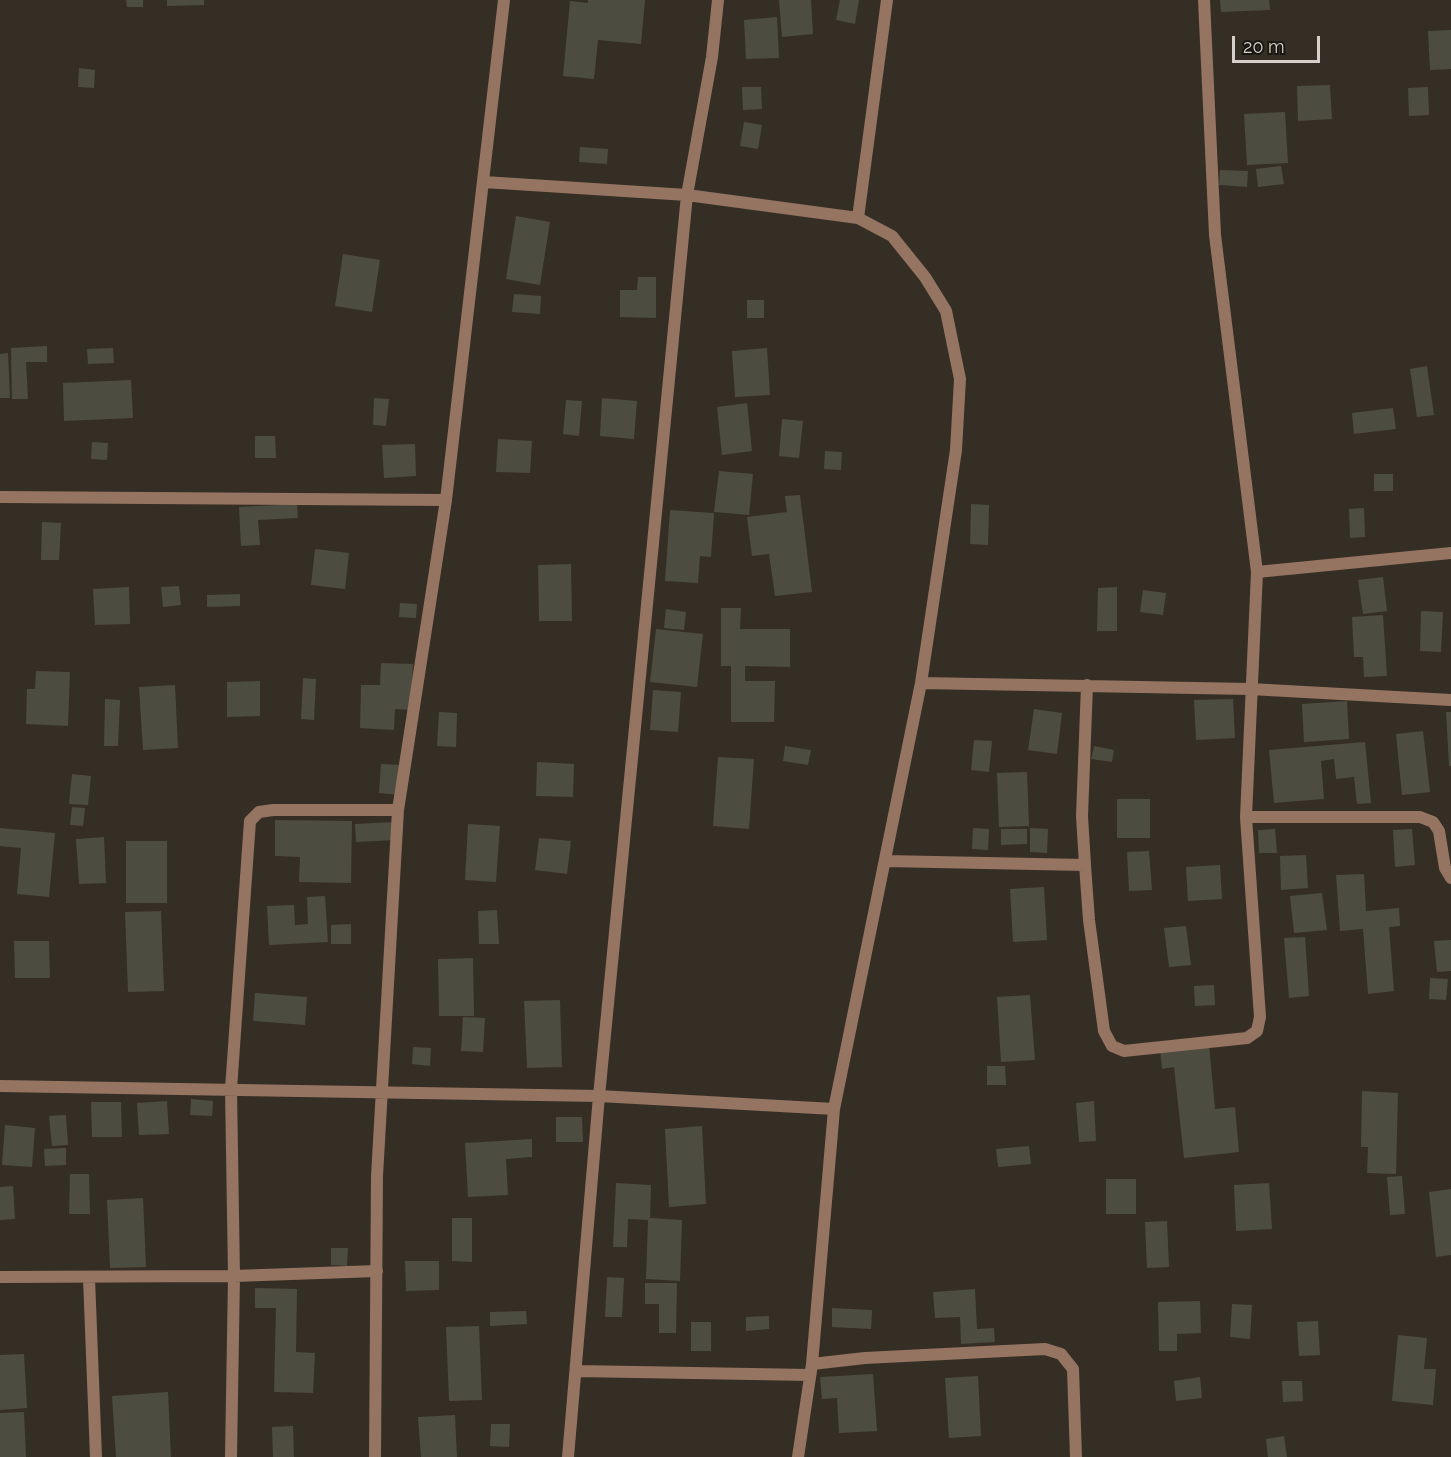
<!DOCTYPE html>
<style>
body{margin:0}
#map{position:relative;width:1451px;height:1457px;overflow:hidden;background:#352e24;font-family:Raleway,sans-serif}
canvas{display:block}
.scale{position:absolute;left:1232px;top:36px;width:88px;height:27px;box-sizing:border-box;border:3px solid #d5d1ca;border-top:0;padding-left:8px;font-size:18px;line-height:21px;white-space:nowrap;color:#d5d1ca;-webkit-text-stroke:4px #1a1712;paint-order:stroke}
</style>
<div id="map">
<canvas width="1451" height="1457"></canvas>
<div class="scale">20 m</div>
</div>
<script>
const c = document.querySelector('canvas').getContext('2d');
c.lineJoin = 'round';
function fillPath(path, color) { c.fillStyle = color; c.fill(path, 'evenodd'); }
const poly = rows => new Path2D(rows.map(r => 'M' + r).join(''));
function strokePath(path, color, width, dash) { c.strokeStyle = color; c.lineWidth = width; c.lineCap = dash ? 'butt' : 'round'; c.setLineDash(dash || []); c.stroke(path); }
fillPath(poly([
 [126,0,143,0,143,7,127,7],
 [167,0,204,0,204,5,167,6],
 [588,0,645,0,641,44,598,40,594,79,563,76,570,1,588,3],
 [779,0,811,0,813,34,782,37],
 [840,0,859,0,855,24,836,20],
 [1220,0,1269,0,1270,10,1221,12],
 [777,17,779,58,746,59,744,20],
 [1451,30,1451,69,1430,70,1428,31],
 [79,68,95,70,94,88,78,87],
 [1330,85,1332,119,1298,121,1297,86],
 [742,87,761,87,762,109,743,110],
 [1428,87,1429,115,1409,116,1408,88],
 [1285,112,1288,163,1247,165,1244,114],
 [744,122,762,125,758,149,740,146],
 [580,147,608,149,607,164,579,162],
 [1281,166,1284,184,1258,187,1256,169],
 [1220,170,1248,171,1247,187,1219,185],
 [516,216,550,222,540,285,506,279],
 [343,254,380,260,372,312,335,306],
 [638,277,656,277,656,318,620,317,620,290,637,290],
 [514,294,541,296,540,314,512,312],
 [747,300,764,300,764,318,747,318],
 [47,346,47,362,26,362,28,399,12,399,11,348],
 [113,348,114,363,88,364,87,349],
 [767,348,770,395,735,397,732,351],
 [8,353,10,398,0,398,0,354],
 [1427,366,1434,415,1417,417,1410,369],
 [131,380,133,418,64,421,63,383],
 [374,398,389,399,386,426,373,425],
 [602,398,637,401,634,439,600,436],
 [566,400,582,401,579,436,563,434],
 [747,403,752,451,722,455,717,407],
 [1393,408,1396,429,1354,434,1352,413],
 [782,419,803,421,799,458,779,456],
 [255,436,275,436,276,458,255,458],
 [498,439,532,441,530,473,496,472],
 [92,442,108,443,107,460,91,459],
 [415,444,416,476,384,478,382,445],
 [825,451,842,452,841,470,824,469],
 [719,471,753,474,749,515,714,512],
 [1374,474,1393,474,1393,491,1374,491],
 [800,495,812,592,775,596,769,554,752,556,747,517,787,512,785,496],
 [297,504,298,518,258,520,260,545,241,546,239,507],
 [971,504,989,505,988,545,970,544],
 [1364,508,1365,537,1350,538,1349,509],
 [670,510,714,513,711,557,700,556,698,583,665,581],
 [42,522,61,523,59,560,41,560],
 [315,549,349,553,345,589,311,585],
 [571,564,572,621,539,621,538,565],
 [1383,577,1387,611,1363,614,1358,580],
 [179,586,181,605,163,607,161,587],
 [129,587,130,624,95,625,93,589],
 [1117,587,1117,631,1097,631,1098,588],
 [1143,590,1166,593,1163,615,1140,612],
 [240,594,240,606,207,607,207,595],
 [400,603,417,604,416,618,399,617],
 [721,608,741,608,740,629,790,629,790,667,745,666,745,681,775,681,774,722,731,722,731,666,721,666],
 [666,609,686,612,684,630,664,628],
 [1421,611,1443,612,1441,652,1420,651],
 [1383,615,1387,676,1364,677,1363,657,1354,657,1352,617],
 [656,629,703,634,697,687,650,682],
 [381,663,413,664,411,710,395,709,394,730,360,728,361,685,380,685],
 [36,671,70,672,68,726,26,724,27,689,35,689],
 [303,678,316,679,314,720,301,719],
 [260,681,260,716,227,717,227,682],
 [175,685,178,748,143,750,139,687],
 [653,690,681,692,678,732,650,730],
 [105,699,120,700,118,746,104,746],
 [1233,699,1235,738,1196,740,1194,700],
 [1347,701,1349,739,1304,742,1302,704],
 [1034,709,1062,713,1057,754,1028,750],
 [439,712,457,713,456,747,437,746],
 [1446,712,1451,712,1451,766,1449,766],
 [1423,731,1430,792,1402,795,1396,734],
 [974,740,992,741,989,772,971,770],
 [1365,742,1371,803,1357,804,1354,777,1336,779,1334,759,1321,761,1324,799,1274,803,1269,750],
 [785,746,811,750,808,765,783,761],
 [1094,746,1114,750,1112,762,1091,759],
 [718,757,754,759,749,829,713,826],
 [537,762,574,764,573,797,536,796],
 [381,764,402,765,400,795,379,793],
 [1027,772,1029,826,999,827,997,773],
 [72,774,91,776,88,805,69,804],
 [1117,799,1150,799,1150,838,1117,838],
 [72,807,85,808,83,826,70,825],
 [275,820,352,821,351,883,299,882,300,857,275,856],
 [394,822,395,840,356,842,355,824],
 [468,824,500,826,496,882,465,880],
 [0,828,55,833,49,897,17,894,21,848,0,846],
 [973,828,989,829,988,850,972,849],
 [1030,828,1048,829,1047,853,1030,852],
 [1001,829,1027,829,1027,844,1001,845],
 [1275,829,1277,853,1259,853,1258,830],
 [1412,829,1415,865,1395,867,1393,830],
 [104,837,106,883,79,884,76,839],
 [539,838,571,841,567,874,535,870],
 [126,841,167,841,167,903,126,903],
 [1149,851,1152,890,1129,891,1127,852],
 [1306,855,1308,888,1281,890,1280,856],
 [1220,865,1222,899,1188,901,1186,867],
 [1364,874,1366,911,1399,908,1400,926,1389,927,1394,991,1368,994,1363,929,1340,931,1336,875],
 [1044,887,1047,940,1013,942,1010,889],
 [1322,893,1327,930,1294,933,1290,896],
 [325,896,328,942,269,945,267,906,294,905,295,925,308,924,307,897],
 [497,910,499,944,479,944,478,911],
 [161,911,164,991,128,992,125,912],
 [351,924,351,944,331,944,331,925],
 [1186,926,1191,965,1169,967,1164,928],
 [1305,937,1309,996,1289,998,1284,938],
 [1451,940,1451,971,1437,972,1434,941],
 [14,941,49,941,50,978,15,978],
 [473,958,474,1016,439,1016,438,959],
 [1430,978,1448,979,1446,1000,1429,999],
 [1214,985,1215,1005,1195,1006,1194,986],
 [255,993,307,997,305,1025,253,1021],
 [1030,995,1035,1060,1001,1062,997,997],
 [560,1000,562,1067,527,1068,524,1001],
 [463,1017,485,1018,483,1052,461,1051],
 [1209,1044,1215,1109,1235,1107,1239,1152,1184,1158,1174,1067,1162,1069,1160,1049],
 [413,1047,431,1048,430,1066,412,1064],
 [987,1066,1005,1066,1006,1085,987,1085],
 [1362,1091,1398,1093,1396,1174,1367,1173,1368,1147,1361,1147],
 [191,1099,213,1101,212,1116,190,1115],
 [167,1101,169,1134,139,1135,137,1103],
 [1094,1101,1096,1141,1079,1142,1076,1103],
 [91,1102,121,1102,122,1137,92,1137],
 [66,1115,68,1145,52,1146,49,1116],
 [556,1117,582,1117,583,1142,556,1142],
 [5,1125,35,1128,32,1167,2,1165],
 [702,1126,706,1204,669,1207,665,1129],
 [532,1139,532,1157,506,1159,508,1195,468,1197,465,1143],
 [1029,1146,1031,1164,998,1167,996,1149],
 [66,1148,66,1165,45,1166,44,1149],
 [70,1174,89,1174,90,1214,69,1214],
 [1402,1176,1405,1214,1390,1215,1387,1177],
 [1106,1179,1136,1179,1136,1214,1106,1214],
 [616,1183,651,1185,650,1218,682,1220,680,1281,646,1279,648,1220,628,1219,627,1247,613,1247],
 [1269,1183,1272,1229,1236,1231,1234,1185],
 [13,1186,15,1219,0,1220,0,1187],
 [1451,1189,1451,1255,1436,1257,1429,1192],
 [143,1198,146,1267,110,1268,107,1200],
 [452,1218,472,1218,472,1262,452,1261],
 [1167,1221,1169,1267,1147,1268,1145,1222],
 [331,1248,348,1248,347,1266,331,1265],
 [405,1261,439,1261,439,1290,406,1291],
 [607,1277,624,1278,622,1317,605,1317],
 [645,1283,677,1283,676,1333,659,1333,659,1304,645,1304],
 [255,1288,297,1289,296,1352,315,1353,313,1393,274,1392,276,1308,255,1308],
 [975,1289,977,1329,994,1328,995,1342,961,1344,960,1317,935,1318,933,1292],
 [1200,1301,1201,1333,1177,1334,1177,1351,1159,1351,1158,1302],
 [1232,1304,1252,1305,1250,1339,1230,1337],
 [832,1308,872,1310,871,1329,832,1327],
 [526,1311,527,1324,490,1326,490,1312],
 [769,1316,769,1329,746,1331,746,1317],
 [1318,1321,1320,1355,1299,1356,1297,1322],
 [691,1322,711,1322,711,1351,691,1351],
 [479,1326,482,1400,449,1401,446,1327],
 [1398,1335,1427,1338,1424,1369,1436,1369,1433,1405,1392,1401],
 [24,1354,27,1408,0,1410,0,1355],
 [873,1374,877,1431,839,1433,837,1398,822,1399,820,1377],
 [978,1376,981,1436,949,1438,945,1378],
 [1200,1377,1202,1398,1176,1401,1174,1381],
 [1282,1381,1302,1381,1303,1401,1283,1402],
 [168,1392,171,1457,116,1457,112,1396],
 [24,1412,26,1457,0,1457,0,1413],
 [455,1415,457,1457,421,1457,418,1417],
 [491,1424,510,1424,509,1447,490,1446],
 [293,1426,294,1457,273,1457,272,1427],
 [1284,1436,1287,1457,1268,1457,1266,1439]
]), '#4d4c40');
strokePath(poly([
 [484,182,687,195,858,218,892,236,925,277,946,311,960,379,956,450,921,683,834,1109,812,1364,798,1457],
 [858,218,887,0],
 [0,497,446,500],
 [1257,572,1451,553],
 [921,683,1250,689,1451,700],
 [1087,685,1082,816,1085,865,1089,920,1104,1031,1112,1046,1124,1051,1247,1038,1257,1031,1260,1017,1246,817,1257,572,1215,235,1204,0],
 [1246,817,1420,817,1433,822,1439,831,1445,868,1451,878],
 [885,861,1085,865],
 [0,1086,599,1096,834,1109],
 [0,1277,234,1276,377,1271],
 [89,1278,96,1457],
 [812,1364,865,1358,1045,1349,1061,1354,1073,1369,1076,1457],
 [577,1371,809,1375],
 [231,1457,234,1276,231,1089,250,821,259,812,273,810,398,810],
 [375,1457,377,1176,398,810,446,500,504,0],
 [568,1457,599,1096,687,195,712,57,718,0]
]), '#957462', 12);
</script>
